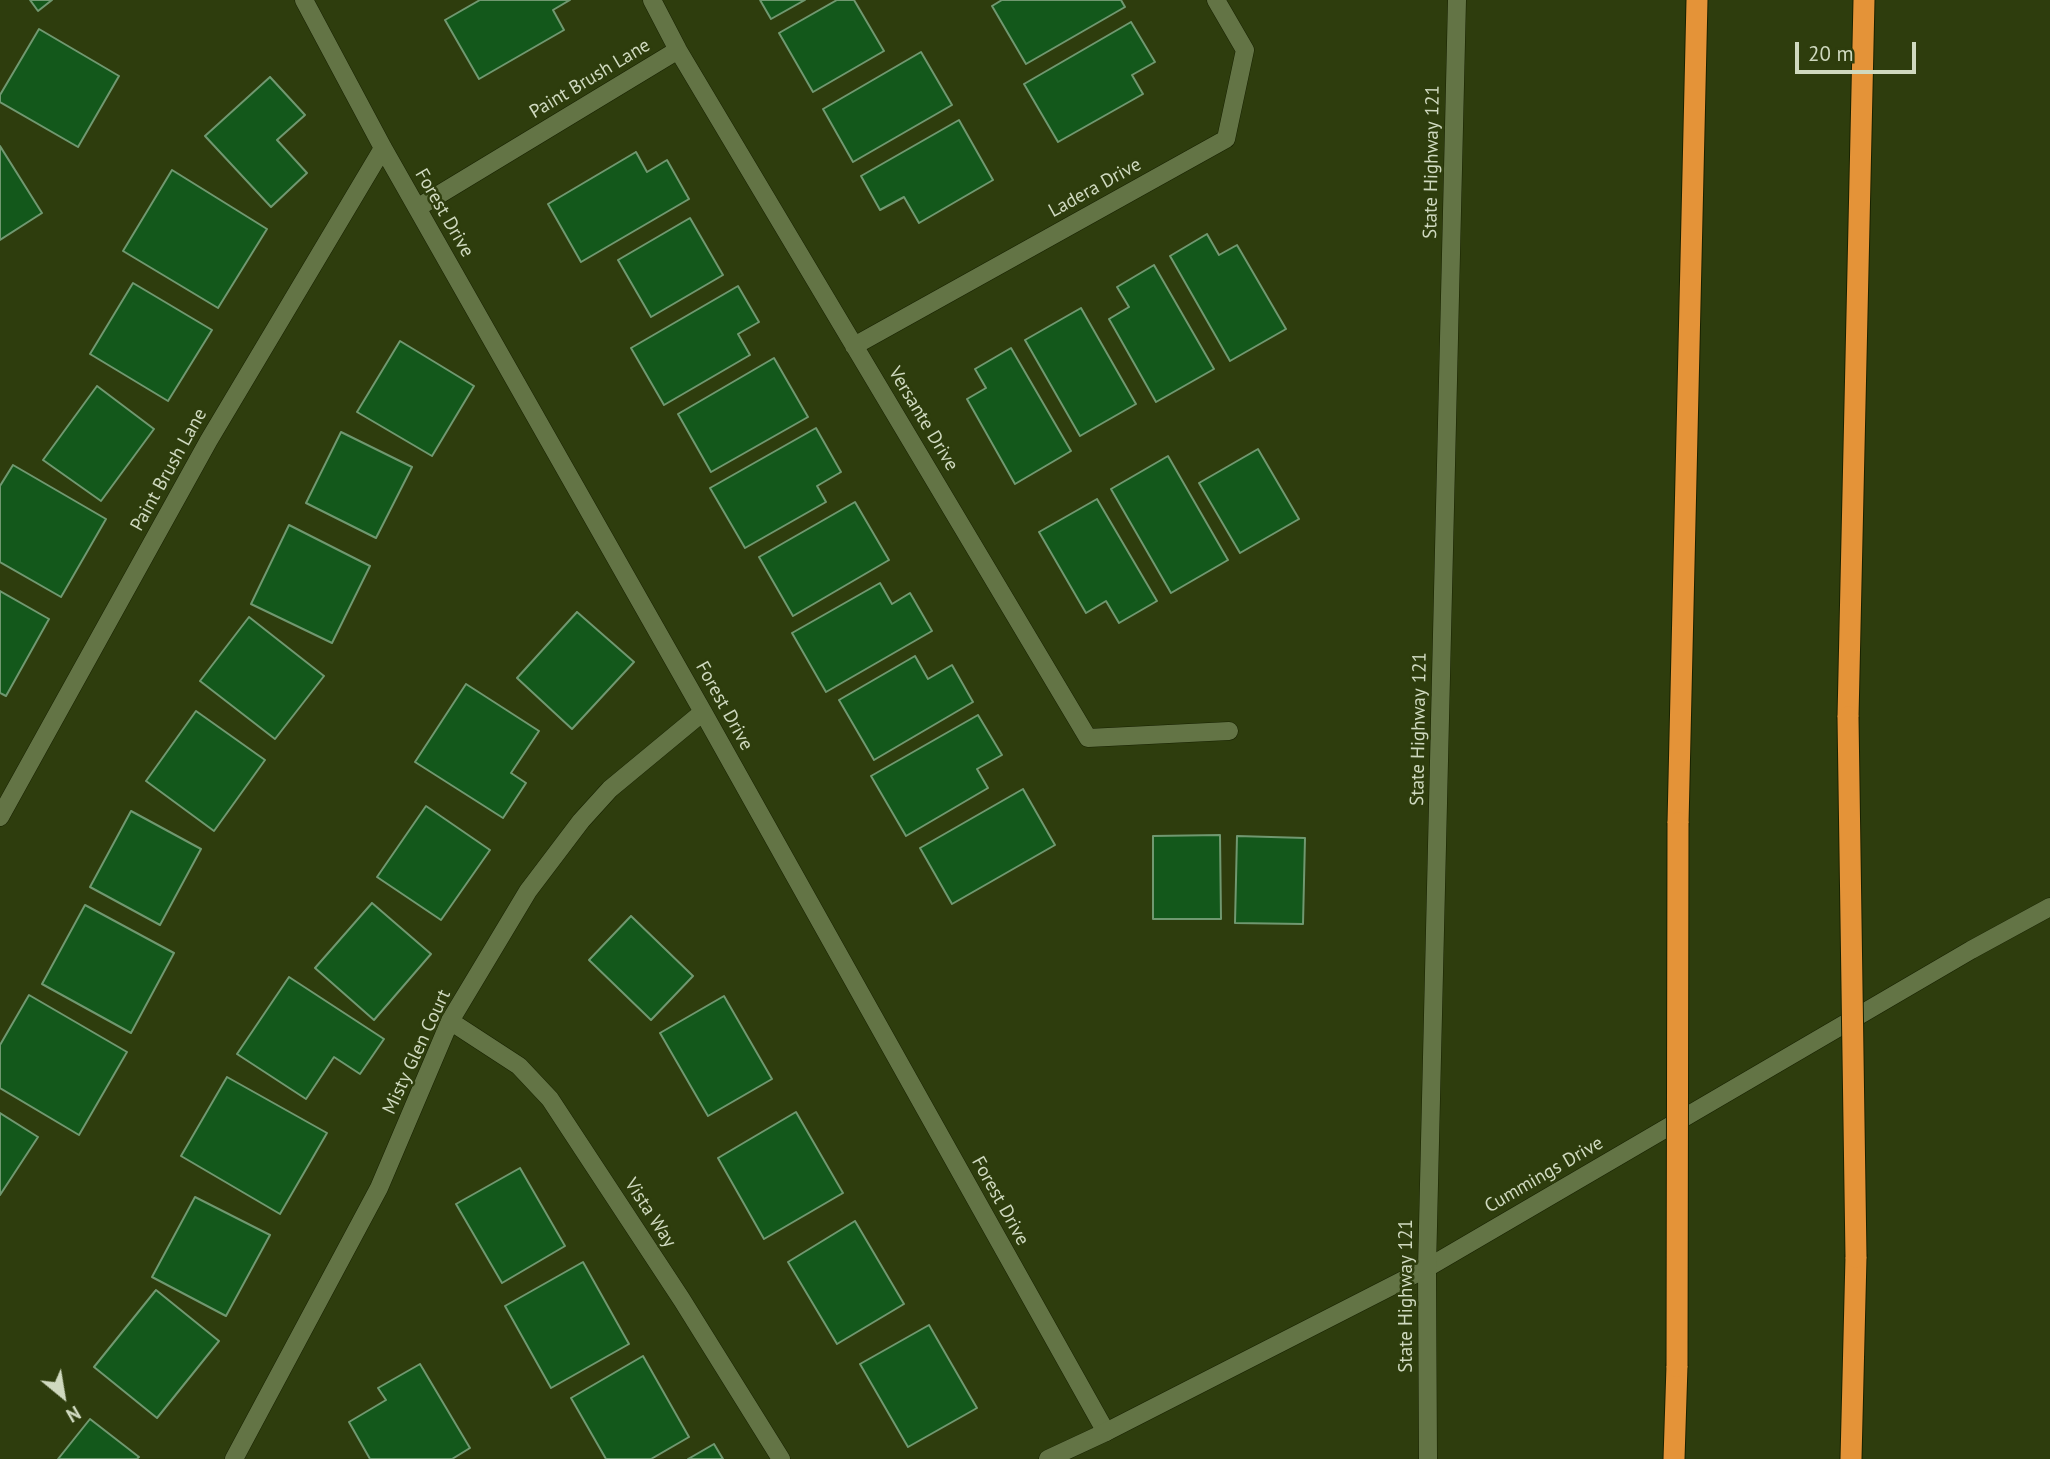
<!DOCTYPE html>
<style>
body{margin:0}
#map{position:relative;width:2050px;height:1459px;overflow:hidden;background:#2e3d0d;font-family:"PT Sans",sans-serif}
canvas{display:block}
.north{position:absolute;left:28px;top:1361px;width:70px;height:70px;-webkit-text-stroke:5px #2e3d0d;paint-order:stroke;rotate:150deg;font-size:19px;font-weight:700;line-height:28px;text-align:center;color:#cfd9bf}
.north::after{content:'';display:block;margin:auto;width:24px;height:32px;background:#cfd9bf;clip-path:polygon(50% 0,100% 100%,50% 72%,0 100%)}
.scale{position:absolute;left:1795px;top:42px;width:121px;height:32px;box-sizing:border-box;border:4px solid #cfd9bf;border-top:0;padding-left:9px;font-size:21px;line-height:24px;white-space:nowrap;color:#cfd9bf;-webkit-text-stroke:5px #2e3d0d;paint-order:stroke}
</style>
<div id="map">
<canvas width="2050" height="1459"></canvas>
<div class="north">N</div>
<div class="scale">20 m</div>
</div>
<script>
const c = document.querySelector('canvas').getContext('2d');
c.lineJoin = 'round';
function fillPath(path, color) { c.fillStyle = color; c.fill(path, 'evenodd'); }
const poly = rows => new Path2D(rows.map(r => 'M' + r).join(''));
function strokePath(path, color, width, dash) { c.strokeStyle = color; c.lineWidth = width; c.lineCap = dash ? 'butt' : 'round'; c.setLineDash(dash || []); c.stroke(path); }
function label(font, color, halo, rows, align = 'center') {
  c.font = font + ' "PT Sans",sans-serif'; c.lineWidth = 5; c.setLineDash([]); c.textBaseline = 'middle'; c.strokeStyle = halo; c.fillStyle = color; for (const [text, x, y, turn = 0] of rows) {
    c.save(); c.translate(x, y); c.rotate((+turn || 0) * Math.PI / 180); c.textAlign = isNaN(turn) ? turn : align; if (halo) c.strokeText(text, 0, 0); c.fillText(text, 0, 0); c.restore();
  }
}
const building = poly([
 [30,0,52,0,38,11,30,0],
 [480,0,570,0,553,10,564,30,479,79,445,20,480,0],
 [760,0,805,0,771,19,760,0],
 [837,0,854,0,884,51,813,92,779,33,837,0],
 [1002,0,1121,0,1125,7,1026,64,992,6,1002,0],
 [1131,22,1155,62,1132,75,1143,94,1058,142,1024,84,1131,22],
 [39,29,119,76,78,147,0,102,0,95,39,29],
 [921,52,952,105,853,162,823,109,921,52],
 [270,77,305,115,277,140,307,173,271,207,205,136,270,77],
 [959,120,993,180,919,223,904,197,880,210,861,176,959,120],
 [0,146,42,213,0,240,0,146],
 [636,152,647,172,667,160,689,199,581,262,548,204,636,152],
 [172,170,267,229,218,308,123,251,172,170],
 [690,218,723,275,651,317,618,260,690,218],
 [1207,234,1219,255,1237,245,1286,329,1230,361,1170,256,1207,234],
 [1154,265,1214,369,1156,402,1109,319,1129,307,1117,287,1154,265],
 [133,283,212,330,168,401,90,354,133,283],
 [738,286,759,322,738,334,750,355,664,405,631,348,738,286],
 [1081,308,1136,404,1080,436,1025,340,1081,308],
 [400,341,474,386,432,456,357,412,400,341],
 [1011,348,1071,451,1015,484,967,399,986,388,975,369,1011,348],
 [774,358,808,417,711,472,678,414,774,358],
 [97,386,154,429,101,501,43,460,97,386],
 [816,428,841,472,817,486,826,502,745,548,710,488,816,428],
 [341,432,412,467,376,538,306,503,341,432],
 [1258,449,1299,519,1240,553,1199,483,1258,449],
 [1168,456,1228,560,1171,593,1111,489,1168,456],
 [13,465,106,519,61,597,0,562,0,486,13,465],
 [1097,499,1157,601,1119,623,1106,601,1086,613,1039,532,1097,499],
 [855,502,889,560,793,616,759,557,855,502],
 [289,525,370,566,332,643,251,604,289,525],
 [880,583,892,604,910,593,932,631,826,692,792,633,880,583],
 [0,591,49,619,6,696,0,693,0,591],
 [577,612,634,662,572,729,517,678,577,612],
 [249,617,324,676,275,739,200,681,249,617],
 [915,656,928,679,952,665,973,702,874,760,839,700,915,656],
 [466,684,539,731,511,773,526,783,503,818,415,762,466,684],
 [196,711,265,760,214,831,146,781,196,711],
 [978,715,1002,755,977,769,988,788,906,836,871,776,978,715],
 [1023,789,1055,845,952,904,920,848,1023,789],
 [426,806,490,850,441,920,377,877,426,806],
 [131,811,201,849,160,925,90,887,131,811],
 [1220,835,1221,919,1153,919,1153,836,1220,835],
 [1237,836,1305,838,1303,924,1235,923,1237,836],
 [372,903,431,954,374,1020,315,968,372,903],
 [85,905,174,953,131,1033,42,984,85,905],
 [631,916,693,976,651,1020,589,960,631,916],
 [289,977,384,1039,360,1074,334,1057,306,1099,237,1054,289,977],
 [29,995,127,1052,79,1135,0,1088,0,1045,29,995],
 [724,996,772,1079,708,1116,660,1033,724,996],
 [227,1077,327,1133,280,1214,181,1156,227,1077],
 [796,1112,843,1193,764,1239,718,1158,796,1112],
 [0,1113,38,1137,0,1195,0,1113],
 [520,1168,565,1246,502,1283,456,1204,520,1168],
 [195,1197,270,1235,226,1316,152,1277,195,1197],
 [855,1221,904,1304,837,1344,788,1262,855,1221],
 [583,1262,629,1344,551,1388,505,1306,583,1262],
 [156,1290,219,1341,157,1418,94,1367,156,1290],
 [929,1325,977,1408,908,1447,860,1364,929,1325],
 [643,1356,689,1437,651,1459,606,1459,571,1398,643,1356],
 [420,1364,470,1448,452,1459,370,1459,349,1422,386,1400,378,1388,420,1364],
 [90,1419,139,1457,137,1459,58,1459,90,1419],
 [714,1444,723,1459,688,1459,714,1444]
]);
fillPath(building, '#13581b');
strokePath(building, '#709870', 2);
const minor = poly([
 [304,0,383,148,703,712,1106,1432],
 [652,0,678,50,1088,738,1229,731],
 [417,208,678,50],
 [854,346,1226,139,1245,50,1216,0],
 [0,817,209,440,383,148],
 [450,1021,519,1066,550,1099,682,1300,781,1459],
 [234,1459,379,1188,450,1021,528,891,581,821,610,789,703,712]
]);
const tertiary = poly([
 [1048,1459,1106,1432,1427,1268,1971,950,2050,907]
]);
const secondary = poly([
 [1428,1459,1427,1268,1457,0]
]);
const motorway = poly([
 [1848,717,1864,0],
 [1678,823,1697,0],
 [1674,1459,1677,1366],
 [1851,1459,1856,1257]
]);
strokePath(minor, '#182201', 19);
strokePath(tertiary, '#182201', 19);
strokePath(secondary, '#182201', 19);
strokePath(motorway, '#182201', 23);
strokePath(minor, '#637445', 18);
strokePath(tertiary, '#637445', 18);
strokePath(secondary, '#637445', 18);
strokePath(motorway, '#e49338', 21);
const motorwayBridge = poly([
 [1848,717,1856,1257],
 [1677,1366,1678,823]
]);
strokePath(motorwayBridge, '#182201', 23, []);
strokePath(motorwayBridge, '#e49338', 21);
label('19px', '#cfd9bf', '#2e3d0d', [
 ["Paint Brush Lane",590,79,-31],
 ["State Highway 121",1432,162,-89],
 ["Ladera Drive",1095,188,-29],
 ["Forest Drive",444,213,60],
 ["Versante Drive",923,419,59],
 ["Paint Brush Lane",169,470,-61],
 ["Forest Drive",724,706,61],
 ["State Highway 121",1419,729,-89],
 ["Misty Glen Court",417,1052,-65],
 ["Cummings Drive",1544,1175,-30],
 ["Forest Drive",1000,1201,61],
 ["Vista Way",650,1213,57],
 ["State Highway 121",1407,1296,-90]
]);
</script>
